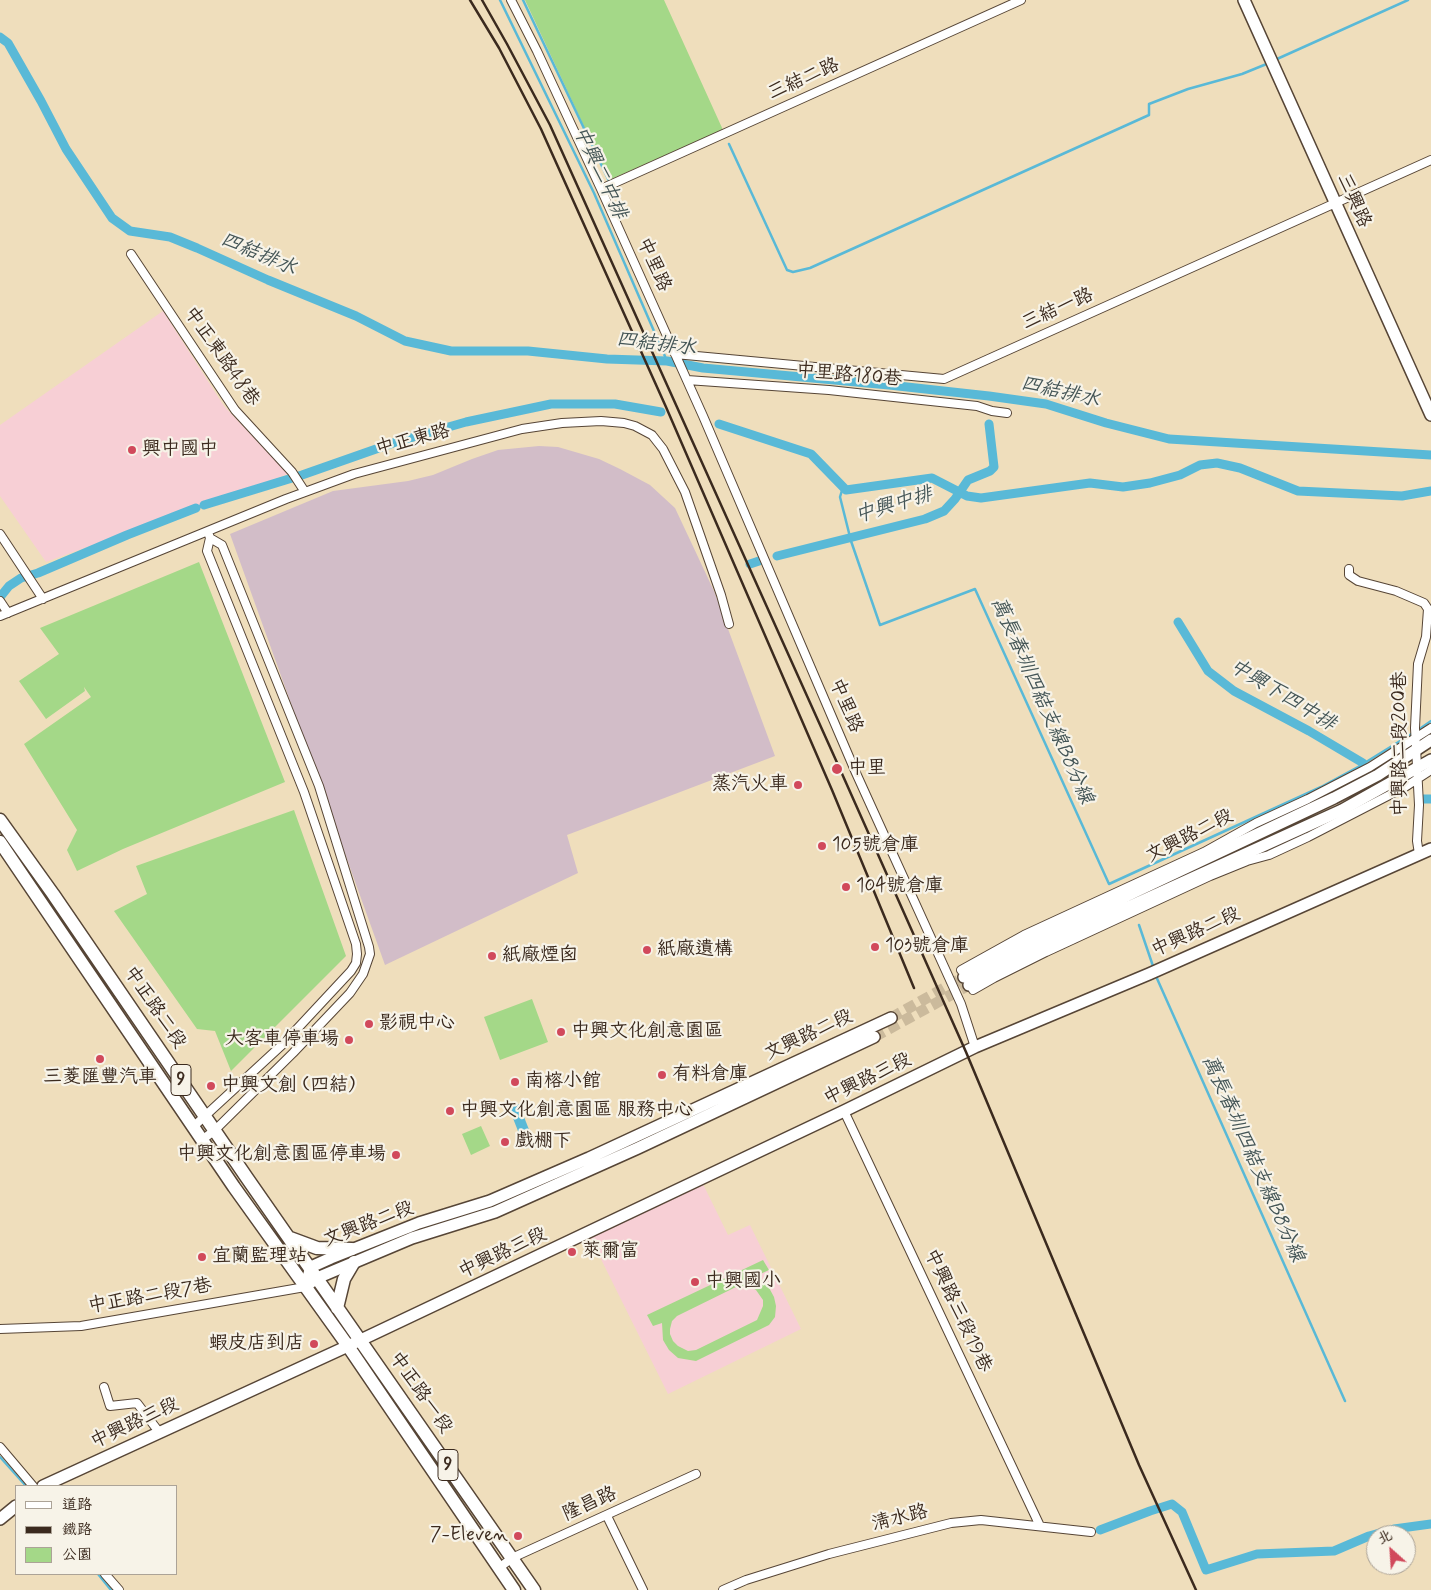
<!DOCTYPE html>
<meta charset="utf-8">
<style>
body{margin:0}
#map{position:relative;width:1431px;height:1590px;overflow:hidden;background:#efdebc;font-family:Mynerve,"LXGW WenKai TC",sans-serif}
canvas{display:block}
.legend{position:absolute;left:15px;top:1485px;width:162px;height:90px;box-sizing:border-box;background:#f7f3e8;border:1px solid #aca397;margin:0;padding:6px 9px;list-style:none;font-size:15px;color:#3b2a1e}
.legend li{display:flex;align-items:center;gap:10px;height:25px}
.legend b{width:25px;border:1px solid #aca397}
.north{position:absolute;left:1366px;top:1525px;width:50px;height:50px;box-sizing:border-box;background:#f7f3e8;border:1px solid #aca397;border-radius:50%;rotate:334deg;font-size:14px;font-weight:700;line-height:20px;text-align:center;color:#3b2a1e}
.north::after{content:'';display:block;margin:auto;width:18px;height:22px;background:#d1495b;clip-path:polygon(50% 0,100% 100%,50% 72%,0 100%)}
</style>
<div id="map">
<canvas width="1431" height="1590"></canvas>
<ul class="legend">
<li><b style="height:6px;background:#fff"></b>道路</li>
<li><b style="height:6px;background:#3b2a1e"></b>鐵路</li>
<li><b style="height:14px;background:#a4d888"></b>公園</li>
</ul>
<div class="north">北</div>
</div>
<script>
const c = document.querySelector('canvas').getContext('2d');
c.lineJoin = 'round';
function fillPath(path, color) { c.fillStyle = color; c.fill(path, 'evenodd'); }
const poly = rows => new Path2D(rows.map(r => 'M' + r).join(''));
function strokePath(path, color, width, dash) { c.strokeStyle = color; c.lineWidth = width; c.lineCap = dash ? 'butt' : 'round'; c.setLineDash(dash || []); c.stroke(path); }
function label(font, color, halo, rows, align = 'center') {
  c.font = font + ' Mynerve,"LXGW WenKai TC",sans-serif'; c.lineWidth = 4.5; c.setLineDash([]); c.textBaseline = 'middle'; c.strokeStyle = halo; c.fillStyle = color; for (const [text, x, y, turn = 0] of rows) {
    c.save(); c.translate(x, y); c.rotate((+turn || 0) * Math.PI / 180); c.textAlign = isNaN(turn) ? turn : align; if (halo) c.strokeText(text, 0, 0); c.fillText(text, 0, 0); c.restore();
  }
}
fillPath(poly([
 [163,311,224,406,288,474,46,562,0,496,0,425],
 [701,1180,728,1235,750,1225,801,1329,668,1394,589,1235]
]), '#f7cfd5');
fillPath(poly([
 [539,446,558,447,599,459,620,469,650,485,675,508,714,591,775,756,567,835,578,873,385,965,230,534,333,491,408,481,433,475,472,459,498,450]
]), '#d2bdc8');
fillPath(poly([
 [525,0,664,0,723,130,609,180],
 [199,562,285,782,123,849,77,871,67,850,77,830,24,744,91,697,84,687,85,691,46,719,19,681,59,654,40,628],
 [294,810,346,956,231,1071,215,1031,197,1029,114,911,147,894,136,866],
 [532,999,548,1042,500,1060,484,1017],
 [481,1126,490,1146,471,1155,462,1134],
 [763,1260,769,1270,756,1276,767,1284,774,1297,776,1306,775,1317,769,1325,696,1361,678,1358,669,1350,663,1340,662,1323,653,1326,647,1315],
 [738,1286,751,1287,756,1290,763,1300,763,1306,757,1320,696,1350,688,1351,678,1346,673,1341,670,1334,670,1329,672,1321,677,1316]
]), '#a4d888');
fillPath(poly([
 [519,1104,535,1145,525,1149,509,1108]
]), '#59b9d7');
strokePath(poly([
 [500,0,594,193,667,361],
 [523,0,609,181],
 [1277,59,1408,0],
 [729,144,787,270,793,272,810,268,1149,115,1149,104,1188,89,1242,74,1269,63],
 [843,487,840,497,851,541,880,625,975,589,1109,884,1321,787,1358,767,1413,733],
 [1418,730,1431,721],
 [1139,925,1154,969],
 [1155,974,1345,1401],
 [0,1457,26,1486],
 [98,1574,111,1590]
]), '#59b9d7', 2.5);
strokePath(poly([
 [0,37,8,43,41,101,66,149,112,218,130,231,170,237,197,248,268,280,356,316,405,341,451,351,528,351,607,359,667,361,703,368,889,385,989,396,1046,404,1106,423,1169,439,1431,455],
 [719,424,811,454,846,490,932,478,967,496,981,498,1090,483,1123,487,1150,483,1180,475,1200,465,1217,463,1240,468,1298,491,1402,496,1431,491],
 [204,505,302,475,396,442,466,422,551,404,615,404,661,412],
 [777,556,925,519,944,511,955,499,968,480,990,471,994,467,989,424],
 [750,564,759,561],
 [1,596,9,586,21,578,38,573,127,535,196,508],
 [1178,622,1208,671,1234,691,1309,731,1363,763],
 [1422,799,1431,799],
 [1100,1530,1150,1511,1172,1504,1182,1512,1206,1570,1257,1554,1334,1551,1369,1536,1394,1529,1431,1524]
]), '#59b9d7', 9);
strokePath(poly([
 [891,1018,964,977],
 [874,1037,969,985]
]), '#cbba9c', 11, [11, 5.5]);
const street = poly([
 [511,0,537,51,601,189,703,416,856,773,961,1004,975,1047],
 [601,189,1021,0],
 [131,254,235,410,292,472,305,492],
 [675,354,944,379,1431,160],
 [687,380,829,390,977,406,992,411,1007,413],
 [0,534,43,599],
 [1349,569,1349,575,1358,581,1396,591,1424,603,1428,609,1426,637,1418,664,1415,728,1419,805,1417,841,1419,854],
 [0,601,8,613],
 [0,616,286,499,354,474,522,429,562,423,601,421,624,423,635,426,652,435,663,449,685,492,721,595,729,624],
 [961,970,1024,935,1204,852,1256,823,1308,799,1370,767,1431,728],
 [973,990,994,978,1046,952,1210,876,1247,861,1269,855,1308,837,1405,787,1431,770],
 [844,1111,1040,1526],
 [193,1127,283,1044,351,971,356,963,357,954,356,944,304,792,207,551,210,538,209,535],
 [202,1140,215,1130,293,1053,350,993,363,974,370,954,369,947,319,786,222,545,210,538],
 [0,1329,81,1326,305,1287],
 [104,1387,110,1406,137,1403,159,1432],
 [0,1447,33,1486],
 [607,1516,643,1590],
 [499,1568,512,1558,696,1474],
 [105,1574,119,1590],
 [723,1590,746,1580,829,1554,951,1523,981,1520,1091,1532]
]);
const secondary = poly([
 [1244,0,1431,415],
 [964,977,1020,946,1334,798,1378,775,1431,740],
 [969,985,1023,955,1342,810,1431,760],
 [310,1283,317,1278,412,1238,495,1212,638,1148,874,1037],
 [305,1287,311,1267,331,1258,419,1223,490,1201,589,1158,891,1018],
 [43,1486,348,1346,844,1111,975,1047,1149,974,1431,849],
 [0,1519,16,1506]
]);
const primary = poly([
 [0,820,53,894,247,1178,534,1590],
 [0,842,234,1187,348,1346,514,1590],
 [290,1238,317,1248,352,1249],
 [337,1308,344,1279,354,1262]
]);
strokePath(street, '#564536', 10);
strokePath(secondary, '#564536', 14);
strokePath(primary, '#564536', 15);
strokePath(street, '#fff', 8);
strokePath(secondary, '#fff', 11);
strokePath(primary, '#fff', 12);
strokePath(poly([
 [470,0,499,48,541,129,666,407,832,790,914,988],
 [482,0,507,44,550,125,839,767,966,1052,1139,1465,1196,1590]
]), '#3b2a1e', 2.5);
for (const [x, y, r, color] of [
 [132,450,5,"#d1495b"],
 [837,769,6,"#d1495b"],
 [798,785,5,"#d1495b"],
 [822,846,5,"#d1495b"],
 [846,887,5,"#d1495b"],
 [875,947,5,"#d1495b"],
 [647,950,5,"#d1495b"],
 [492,956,5,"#d1495b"],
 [369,1024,5,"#d1495b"],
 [561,1032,5,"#d1495b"],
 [349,1040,5,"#d1495b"],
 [100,1059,5,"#d1495b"],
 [662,1075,5,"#d1495b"],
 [515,1082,5,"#d1495b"],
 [211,1086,5,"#d1495b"],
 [450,1111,5,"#d1495b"],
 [505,1142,5,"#d1495b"],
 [396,1155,5,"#d1495b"],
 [572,1252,5,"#d1495b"],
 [202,1257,5,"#d1495b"],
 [695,1282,5,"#d1495b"],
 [314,1344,5,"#d1495b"],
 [518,1536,5,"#d1495b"]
]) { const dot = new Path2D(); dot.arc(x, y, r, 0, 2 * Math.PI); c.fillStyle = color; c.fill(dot); strokePath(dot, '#f7f3e8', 2); }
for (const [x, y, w] of [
 [181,1080,20],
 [448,1465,20]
]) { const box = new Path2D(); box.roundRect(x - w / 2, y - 15.5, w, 31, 4); c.fillStyle = '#f7f3e8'; c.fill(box); strokePath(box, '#3b2a1e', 1); }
label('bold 18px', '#3b2a1e', null, [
 ["9",181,1080],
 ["9",448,1465]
]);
label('19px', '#3b2a1e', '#f7f3e8', [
 ["三結二路",804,80,-24],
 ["三興路",1353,201,66],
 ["中里路",653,265,66],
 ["三結一路",1058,310,-24],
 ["中正東路48巷",221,357,55],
 ["中里路180巷",849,376,5],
 ["中正東路",413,441,-15],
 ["中里路",845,706,67],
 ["中興路二段200巷",1401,744,-90],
 ["文興路二段",1190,837,-27],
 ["中興路二段",1196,933,-24],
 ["中正路二段",154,1008,56],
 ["文興路二段",809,1036,-25],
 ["中興路三段",868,1080,-26],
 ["文興路二段",369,1225,-21],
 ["中興路三段",503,1254,-25],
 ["中正路二段7巷",150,1297,-10],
 ["中興路三段19巷",957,1311,65],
 ["中正路一段",420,1393,55],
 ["中興路三段",135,1424,-25],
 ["隆昌路",590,1505,-24],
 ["清水路",900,1519,-14]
]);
label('19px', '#3b2a1e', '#f7f3e8', [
 ["興中國中",142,450],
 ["中里",848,769],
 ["蒸汽火車",788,785,"right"],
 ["105號倉庫",832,846],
 ["104號倉庫",856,887],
 ["103號倉庫",885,947],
 ["紙廠遺構",657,950],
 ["紙廠煙囪",502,956],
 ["影視中心",379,1024],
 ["中興文化創意園區",571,1032],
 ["大客車停車場",339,1040,"right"],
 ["有料倉庫",672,1075],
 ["三菱匯豐汽車",100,1078,"center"],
 ["南榕小館",525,1082],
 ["中興文創 (四結)",221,1086],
 ["中興文化創意園區 服務中心",460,1111],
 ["戲棚下",515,1142],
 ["中興文化創意園區停車場",386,1155,"right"],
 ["萊爾富",582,1252],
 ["宜蘭監理站",212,1257],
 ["中興國小",705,1282],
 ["蝦皮店到店",304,1344,"right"],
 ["7-Eleven",508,1536,"right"]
], 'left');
label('italic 20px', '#445556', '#f7f3e8', [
 ["中興二中排",599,173,65],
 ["四結排水",258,255,23],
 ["四結排水",656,345,7],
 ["四結排水",1060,393,13],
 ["中興中排",894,506,-17],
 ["中興下四中排",1282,696,31],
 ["萬長春圳四結支線B8分線",1041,701,66],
 ["萬長春圳四結支線B8分線",1252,1159,66]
]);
</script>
